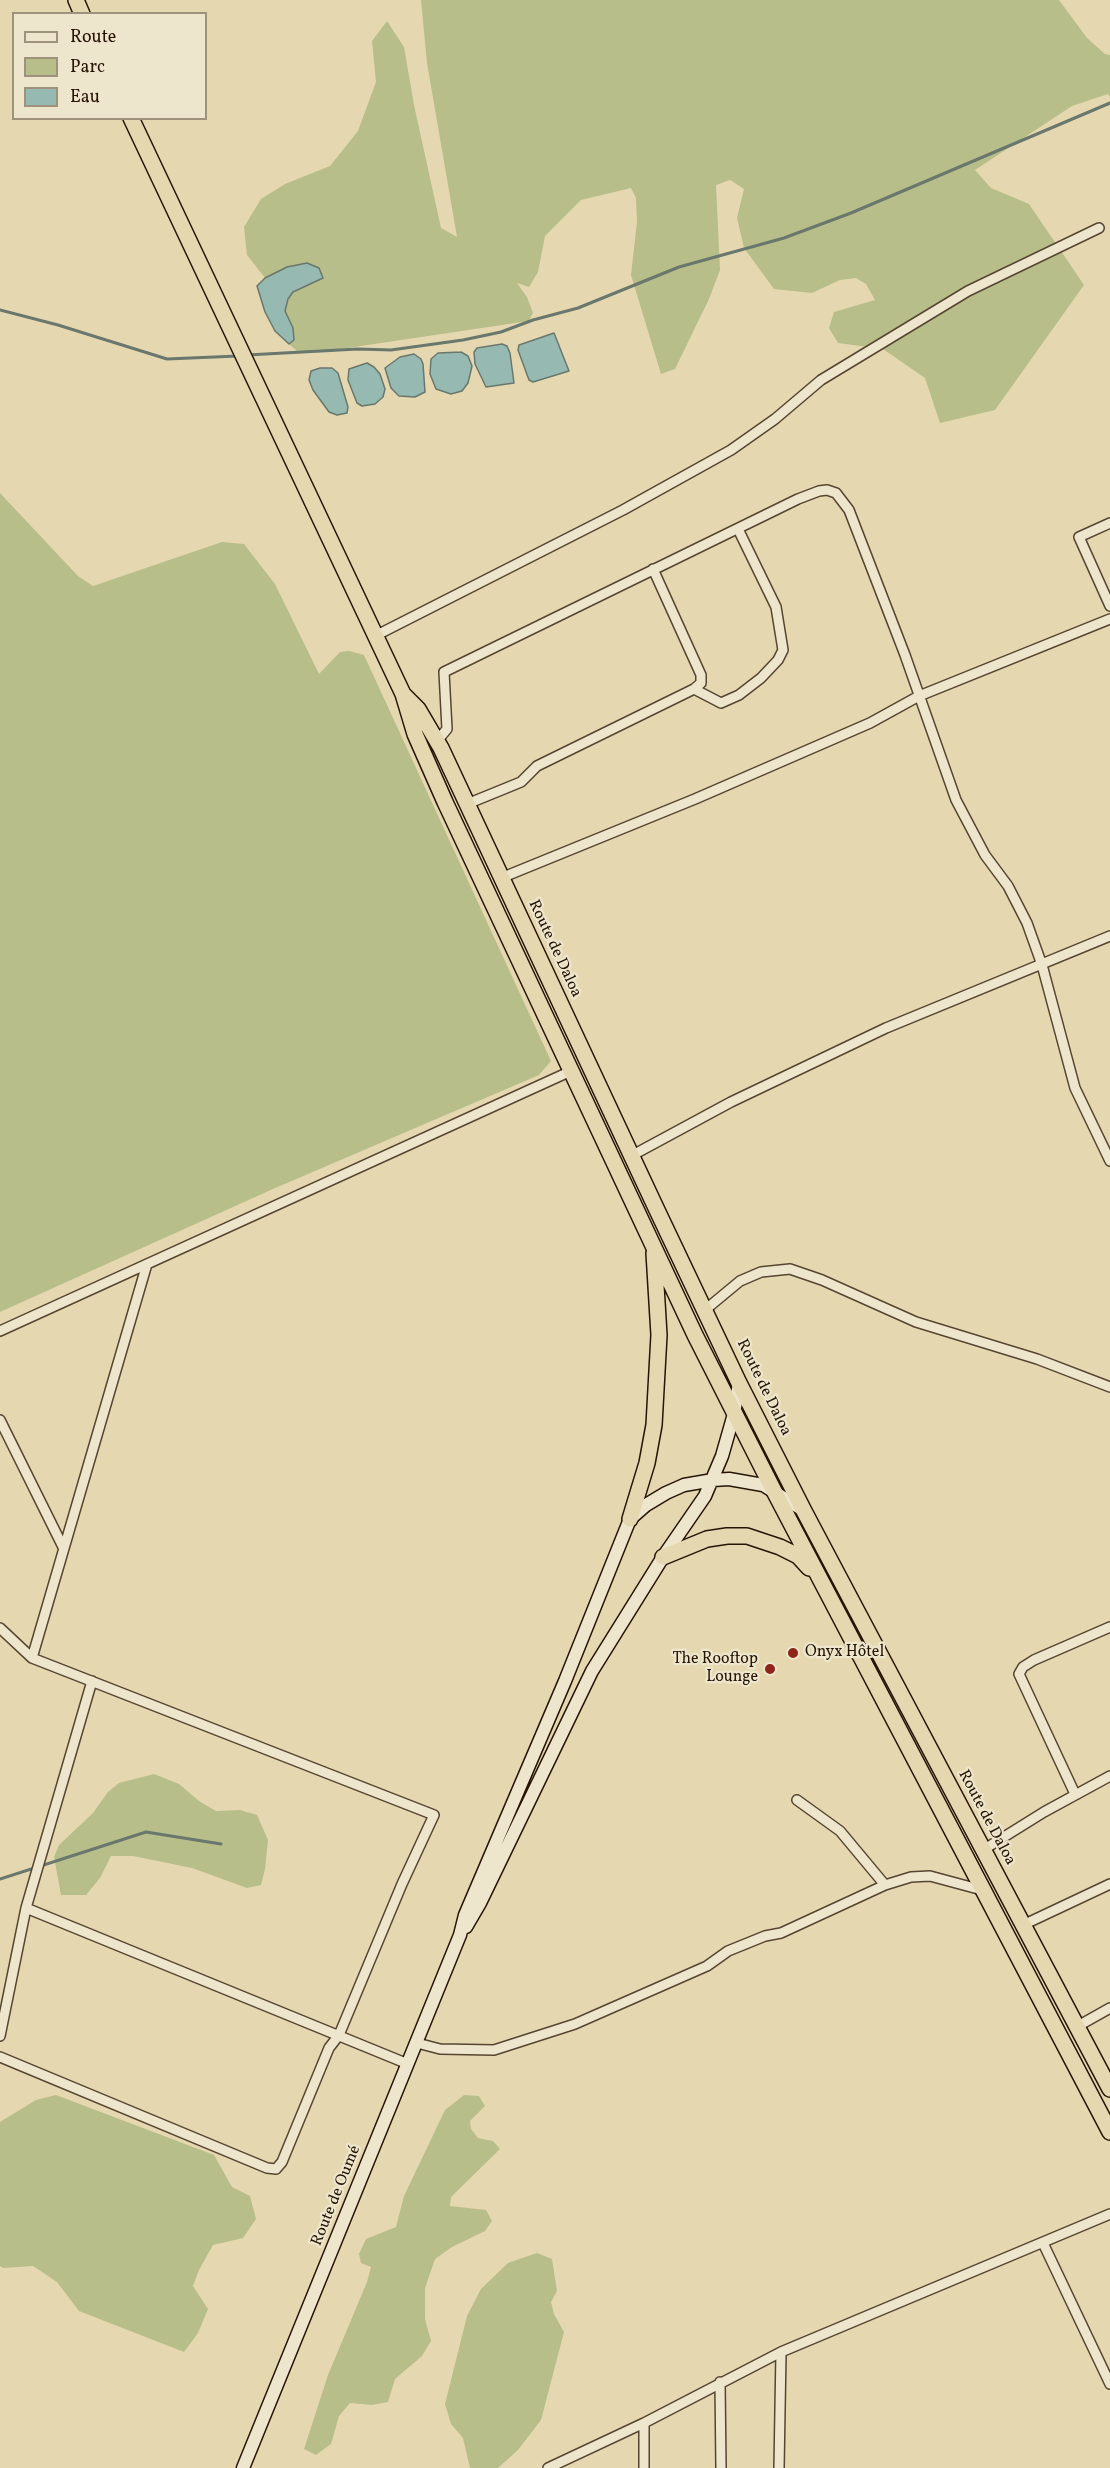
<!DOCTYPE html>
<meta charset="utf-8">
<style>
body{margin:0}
#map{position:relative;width:1110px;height:2468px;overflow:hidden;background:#e5d8b1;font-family:Vollkorn,serif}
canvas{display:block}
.legend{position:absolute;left:12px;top:12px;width:195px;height:108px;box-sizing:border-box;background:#eee6cc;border:2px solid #9e927c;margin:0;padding:8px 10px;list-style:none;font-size:18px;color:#261405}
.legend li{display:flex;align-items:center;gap:12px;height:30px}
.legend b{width:30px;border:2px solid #9e927c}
</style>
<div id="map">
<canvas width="1110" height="2468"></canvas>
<ul class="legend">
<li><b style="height:8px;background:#eee6cc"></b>Route</li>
<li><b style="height:16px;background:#b7be89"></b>Parc</li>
<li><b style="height:16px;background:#96b9b1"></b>Eau</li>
</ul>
</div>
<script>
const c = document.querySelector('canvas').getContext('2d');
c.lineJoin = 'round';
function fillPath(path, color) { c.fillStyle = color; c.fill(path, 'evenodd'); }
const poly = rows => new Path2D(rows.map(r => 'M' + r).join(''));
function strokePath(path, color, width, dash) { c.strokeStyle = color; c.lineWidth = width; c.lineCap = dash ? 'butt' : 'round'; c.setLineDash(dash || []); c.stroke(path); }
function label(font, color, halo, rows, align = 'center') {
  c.font = font + ' Vollkorn,serif'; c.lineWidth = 4.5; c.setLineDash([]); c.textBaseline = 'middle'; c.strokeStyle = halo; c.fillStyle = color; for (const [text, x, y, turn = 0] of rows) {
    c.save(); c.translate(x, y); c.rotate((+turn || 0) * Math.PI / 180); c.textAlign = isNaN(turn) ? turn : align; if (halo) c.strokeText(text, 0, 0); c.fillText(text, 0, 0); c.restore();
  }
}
fillPath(poly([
 [421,0,1059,0,1087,38,1105,54,1110,55,1110,97,1108,94,1072,106,975,170,991,188,1029,204,1084,285,995,410,940,423,925,378,883,349,838,343,829,328,834,312,875,300,866,284,856,278,840,280,812,293,774,289,744,248,737,218,744,189,730,180,716,185,720,270,709,299,675,369,661,374,631,275,637,222,636,198,631,188,581,200,545,236,538,272,529,287,517,283,527,297,533,313,529,321,334,350,303,353,298,352,289,344,294,340,293,328,285,311,288,299,293,292,323,278,287,267,265,278,247,255,244,227,261,199,285,184,330,166,358,131,376,82,372,41,387,21,404,47,414,105,441,228,457,237,427,63],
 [0,493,78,576,93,586,222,542,244,544,275,584,319,674,340,652,349,651,364,655,551,1061,539,1075,273,1189,0,1312],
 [154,1774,179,1784,199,1801,216,1811,240,1810,257,1815,268,1840,265,1869,261,1885,247,1888,192,1868,133,1856,111,1856,100,1878,86,1895,61,1895,54,1857,59,1845,93,1813,108,1792,119,1783],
 [56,2095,214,2155,232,2187,250,2196,256,2219,243,2238,213,2245,199,2270,193,2286,208,2309,198,2333,184,2352,79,2311,57,2282,33,2266,3,2268,0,2266,0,2122,36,2100],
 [464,2095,479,2096,485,2106,470,2121,471,2129,478,2138,493,2141,500,2149,451,2197,450,2206,486,2210,492,2221,485,2231,452,2247,435,2259,425,2288,425,2319,431,2341,422,2356,395,2379,388,2402,372,2405,350,2403,339,2416,331,2444,316,2455,304,2449,328,2375,367,2282,371,2267,361,2263,359,2254,366,2239,396,2227,404,2196,445,2110],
 [537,2253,552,2259,557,2291,551,2302,554,2314,564,2332,541,2420,518,2450,498,2468,470,2468,463,2438,451,2424,445,2404,467,2316,481,2289,508,2263]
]), '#b7be89');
const water = poly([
 [307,263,319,268,323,278,293,292,288,299,285,311,293,328,294,340,289,344,275,331,265,312,257,286,265,278,287,267,307,263],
 [554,333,569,371,533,382,529,380,518,350,519,345,554,333],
 [502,344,507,346,510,353,514,383,486,387,475,364,474,352,477,348,502,344],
 [461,352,468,356,472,366,468,383,462,391,451,394,436,389,430,374,431,359,438,353,461,352],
 [414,354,421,359,423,364,425,392,415,397,399,396,391,388,385,368,400,357,414,354],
 [367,363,374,367,380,374,385,389,383,397,375,404,362,406,357,403,348,380,349,369,367,363],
 [320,368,332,368,338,373,348,407,347,413,337,415,329,412,313,390,309,380,311,371,320,368]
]);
fillPath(water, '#96b9b1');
strokePath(water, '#69776c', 1.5);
strokePath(poly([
 [0,310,58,325,167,359,238,356],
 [247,355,358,349,391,350,463,340,501,332,533,320,578,308,679,267,784,238,851,213,1110,103],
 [0,1879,146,1832,221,1844]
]), '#69776c', 3);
const minor = poly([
 [1110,523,1079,537,1110,606],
 [375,636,623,510,731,450,775,419,821,380,968,291,1099,228],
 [694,689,721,703,739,695,761,678,778,660,783,650,776,607,738,529],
 [437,741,447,729,444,672,798,499,819,491,827,490,836,493,849,510,905,655,956,800,985,855,1008,886,1027,923,1042,965,1075,1088,1110,1161],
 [467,804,521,782,537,766,694,689,701,683,701,675,653,569],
 [501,878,695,799,870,723,919,696,1110,619],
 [631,1156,731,1102,886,1028,1110,936],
 [705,1310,740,1281,761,1272,790,1269,822,1280,916,1322,1037,1359,1110,1387],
 [0,1331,571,1071],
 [0,1420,63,1547],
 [0,1628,32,1658,434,1815,402,1884,339,2035,329,2048,282,2162,276,2169,267,2168,0,2057],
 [32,1658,147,1264],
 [1075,1794,1019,1674,1023,1667,1034,1660,1110,1627],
 [797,1800,840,1831,885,1885],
 [983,1850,1044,1812,1110,1776],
 [26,1908,408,2064],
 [1023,1925,1110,1884],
 [1078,2026,1110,2008],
 [0,2036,26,1908,92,1681],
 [417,2043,440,2049,494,2050,575,2024,707,1966,728,1951,765,1936,781,1933,885,1885,911,1877,930,1876,982,1890],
 [1043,2243,1110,2384],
 [720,2382,721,2468],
 [644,2423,644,2468],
 [548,2468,644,2423,781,2352,1110,2214],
 [779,2468,781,2352]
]);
const secondary = poly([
 [466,1927,480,1903,592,1671,663,1557,705,1496,722,1456,734,1414,739,1383],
 [243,2468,460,1935,465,1915,565,1681,630,1519,646,1505,666,1493,684,1485,713,1480,729,1479,763,1485,803,1510]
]);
const trunk = poly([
 [76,0,82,14],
 [131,118,403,694,415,734,445,802,695,1335,774,1491,1110,2132],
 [403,694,418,709,441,748,656,1208,739,1383,804,1511,1110,2089],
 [630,1519,647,1463,654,1425,659,1335,654,1253],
 [663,1557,707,1539,727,1536,747,1536,780,1547,798,1556,809,1568]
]);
strokePath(minor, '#564530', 12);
strokePath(secondary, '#261405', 15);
strokePath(trunk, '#261405', 18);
strokePath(minor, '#eee6cc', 9);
strokePath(secondary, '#eee6cc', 12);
strokePath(trunk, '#e5d8b1', 15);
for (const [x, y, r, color] of [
 [793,1653,6,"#8f2418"],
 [770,1669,6,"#8f2418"]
]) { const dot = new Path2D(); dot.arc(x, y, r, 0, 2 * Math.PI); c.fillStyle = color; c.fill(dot); strokePath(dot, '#eee6cc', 2); }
label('16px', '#261405', '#eee6cc', [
 ["Route de Daloa",554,949,65],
 ["Route de Daloa",763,1388,64],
 ["Route de Daloa",986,1818,62],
 ["Route de Oumé",337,2196,-68]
]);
label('16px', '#261405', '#eee6cc', [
 ["Onyx Hôtel",805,1653],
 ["The Rooftop",758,1660,"right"],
 ["Lounge",758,1678,"right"]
], 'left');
</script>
